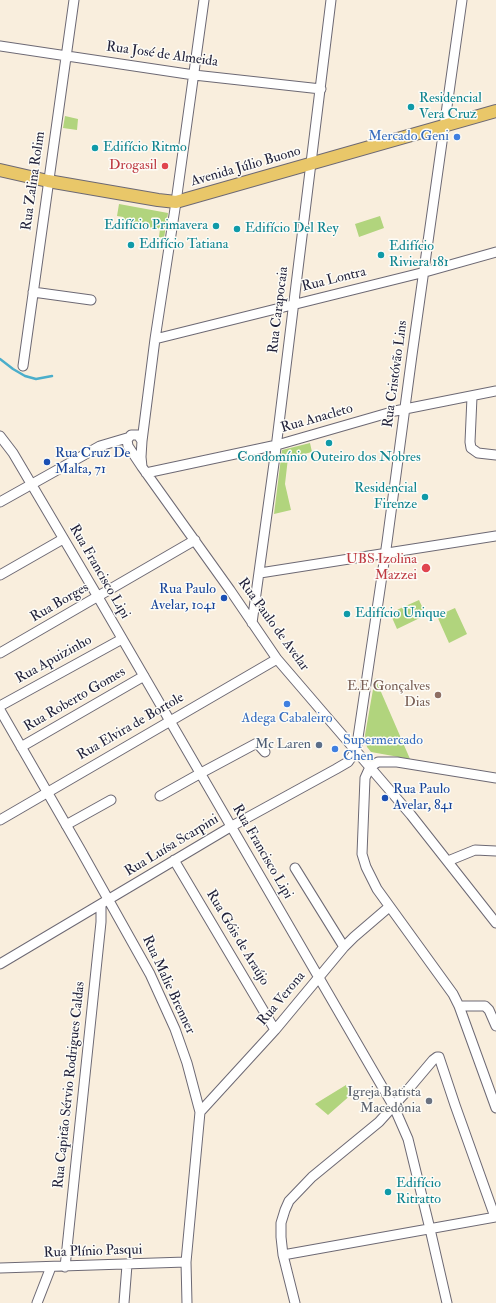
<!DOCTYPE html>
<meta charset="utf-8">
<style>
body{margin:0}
canvas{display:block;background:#f9eedd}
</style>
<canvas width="496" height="1303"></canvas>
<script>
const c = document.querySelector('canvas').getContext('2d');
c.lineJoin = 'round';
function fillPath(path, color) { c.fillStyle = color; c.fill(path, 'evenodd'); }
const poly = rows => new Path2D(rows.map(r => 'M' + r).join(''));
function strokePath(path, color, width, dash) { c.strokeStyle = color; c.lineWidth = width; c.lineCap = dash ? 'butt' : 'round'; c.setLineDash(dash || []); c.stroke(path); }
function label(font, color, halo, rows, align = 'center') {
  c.font = font + ' "IM FELL Double Pica",serif'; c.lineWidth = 3; c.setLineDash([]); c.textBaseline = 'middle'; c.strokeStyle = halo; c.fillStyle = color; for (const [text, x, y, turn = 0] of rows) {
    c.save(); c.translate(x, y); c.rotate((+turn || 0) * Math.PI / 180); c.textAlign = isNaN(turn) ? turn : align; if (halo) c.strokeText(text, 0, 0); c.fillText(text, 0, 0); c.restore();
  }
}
fillPath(poly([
 [65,116,78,119,77,130,63,128],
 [119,204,168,213,164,238,159,237,160,229,125,223,123,217,117,216],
 [380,216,384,228,359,237,355,224],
 [310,443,312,452,288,458,285,484,291,510,274,514,282,450],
 [419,600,426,615,397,629,390,613],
 [455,608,467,634,449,643,437,616],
 [375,678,410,759,371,752,367,747,365,735],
 [346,1085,353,1093,328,1115,315,1104]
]), '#b1d47d');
strokePath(poly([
 [0,359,13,369,25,376,36,379,52,376]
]), '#4baecb', 2.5);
const minor = poly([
 [0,46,194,75,321,89],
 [33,292,91,300],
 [155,339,425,272,496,252],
 [23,366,74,0],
 [472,397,470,442,471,448,478,453,496,455],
 [0,436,13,453,98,597,394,1107,408,1139,430,1229,447,1303],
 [142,441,155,339,176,202,204,0],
 [142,467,141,457,142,441,138,435,131,435,127,440,128,446,142,467,230,590,277,659,411,815,496,923],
 [146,473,277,445,395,411,496,391],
 [0,502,100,446,127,438],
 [260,573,496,536],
 [0,575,63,539],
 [252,623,275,456,331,0],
 [0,653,195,540],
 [0,706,122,639],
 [0,710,80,849,150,974,175,1029,187,1063,200,1112,186,1262,187,1303],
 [21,747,144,676],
 [496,778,397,762,378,762,370,767,365,778,362,854,366,867,377,889,453,994,459,1006,496,1108],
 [160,796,201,773,257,743,265,752],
 [0,820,277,659],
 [66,825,111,800],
 [174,860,275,1030],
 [448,861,475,850,496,851],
 [295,868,344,947],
 [0,964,232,826,336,769,348,762,356,751,387,542,412,355,462,0],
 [459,1006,485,1006,489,1010,496,1026],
 [200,1112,275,1030,344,947,354,937,389,907],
 [283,1255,496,1217],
 [65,1267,101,922,101,905],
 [0,1268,186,1262],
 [37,1303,51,1267],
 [124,1303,127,1265],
 [295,1303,283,1255,281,1237,281,1223,285,1210,289,1201,312,1177,379,1122,406,1092,433,1060,437,1057,439,1057,455,1105,495,1217]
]);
const major = poly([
 [0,170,48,181,158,200,176,202,496,111]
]);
strokePath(minor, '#6d6974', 11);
strokePath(major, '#6d6974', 14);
strokePath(minor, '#fff', 9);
strokePath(major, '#e9c769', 12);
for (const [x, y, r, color] of [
 [411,107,4,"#0f9aa8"],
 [457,137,4,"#3f7fe0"],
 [95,148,4,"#0f9aa8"],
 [165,166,4,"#e0444e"],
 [216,226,4,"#0f9aa8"],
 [237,229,4,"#0f9aa8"],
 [131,245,4,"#0f9aa8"],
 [381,255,4,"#0f9aa8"],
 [329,443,4,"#0f9aa8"],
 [47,462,4,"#1a4fb4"],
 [425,497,4,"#0f9aa8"],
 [426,568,5,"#e0444e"],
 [224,598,4,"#1a4fb4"],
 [347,614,4,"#0f9aa8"],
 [438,695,4,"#8d6e63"],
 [287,704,4,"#3f7fe0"],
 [319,745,4,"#5c6f8a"],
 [335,749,4,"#3f7fe0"],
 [385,798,4,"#1a4fb4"],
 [429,1101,4,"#6b7280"],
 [388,1192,4,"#0f9aa8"]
]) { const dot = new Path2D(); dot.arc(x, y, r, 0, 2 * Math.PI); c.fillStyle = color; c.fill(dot); strokePath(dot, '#fdfcf7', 1.5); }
label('14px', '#22223b', '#fdfcf7', [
 ["Rua José de Almeida",162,55,8],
 ["Avenida Júlio Buono",246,167,-16],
 ["Rua Zalina Rolim",34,181,-82],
 ["Rua Lontra",334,280,-14],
 ["Rua Carapocaia",279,310,-83],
 ["Rua Cristóvão Lins",396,374,-82],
 ["Rua Anacleto",317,419,-16],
 ["Rua Francisco Lipi",99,572,60],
 ["Rua Borges",60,603,-30],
 ["Rua Paulo de Avelar",273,625,54],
 ["Rua Apuizinho",54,660,-29],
 ["Rua Roberto Gomes",75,700,-30],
 ["Rua Elvira de Bortole",131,727,-30],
 ["Rua Luísa Scarpini",172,846,-31],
 ["Rua Francisco Lipi",262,852,60],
 ["Rua Góis de Araújo",237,938,59],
 ["Rua Malie Brenner",168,985,65],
 ["Rua Verona",282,999,-50],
 ["Rua Capitão Sérvio Rodrigues Caldas",70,1085,-84],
 ["Rua Plínio Pasqui",93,1252,-2]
]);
label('14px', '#0d838f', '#fdfcf7', [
 ["Residencial",419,99],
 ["Vera Cruz",419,115],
 ["Edifício Ritmo",103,148],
 ["Edifício Primavera",208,226,"right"],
 ["Edifício Del Rey",245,229],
 ["Edifício Tatiana",139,245],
 ["Edifício",389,247],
 ["Riviera 181",389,263],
 ["Condomínio Outeiro dos Nobres",329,458,"center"],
 ["Residencial",417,489,"right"],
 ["Firenze",417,505,"right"],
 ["Edifício Unique",355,614],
 ["Edifício",396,1184],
 ["Ritratto",396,1200]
], 'left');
label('14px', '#366cbe', '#fdfcf7', [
 ["Mercado Geni",449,137],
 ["Adega Cabaleiro",287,719,"center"],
 ["Supermercado",343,741,"left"],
 ["Chen",343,757,"left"]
], 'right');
label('14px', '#be3a42', '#fdfcf7', [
 ["Drogasil",157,166],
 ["UBS Izolina",417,560],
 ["Mazzei",417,576]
], 'right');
label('14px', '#164399', '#fdfcf7', [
 ["Rua Cruz De",55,454],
 ["Malta, 71",55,470],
 ["Rua Paulo",216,590,"right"],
 ["Avelar, 1041",216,606,"right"],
 ["Rua Paulo",393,790],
 ["Avelar, 841",393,806]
], 'left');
label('14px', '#785e54', '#fdfcf7', [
 ["E.E Gonçalves",430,687],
 ["Dias",430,703]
], 'right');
label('14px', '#4e5e75', '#fdfcf7', [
 ["Mc Laren",311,745]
], 'right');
label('14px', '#5b616d', '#fdfcf7', [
 ["Igreja Batista",421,1093],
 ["Macedônia",421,1109]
], 'right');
</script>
